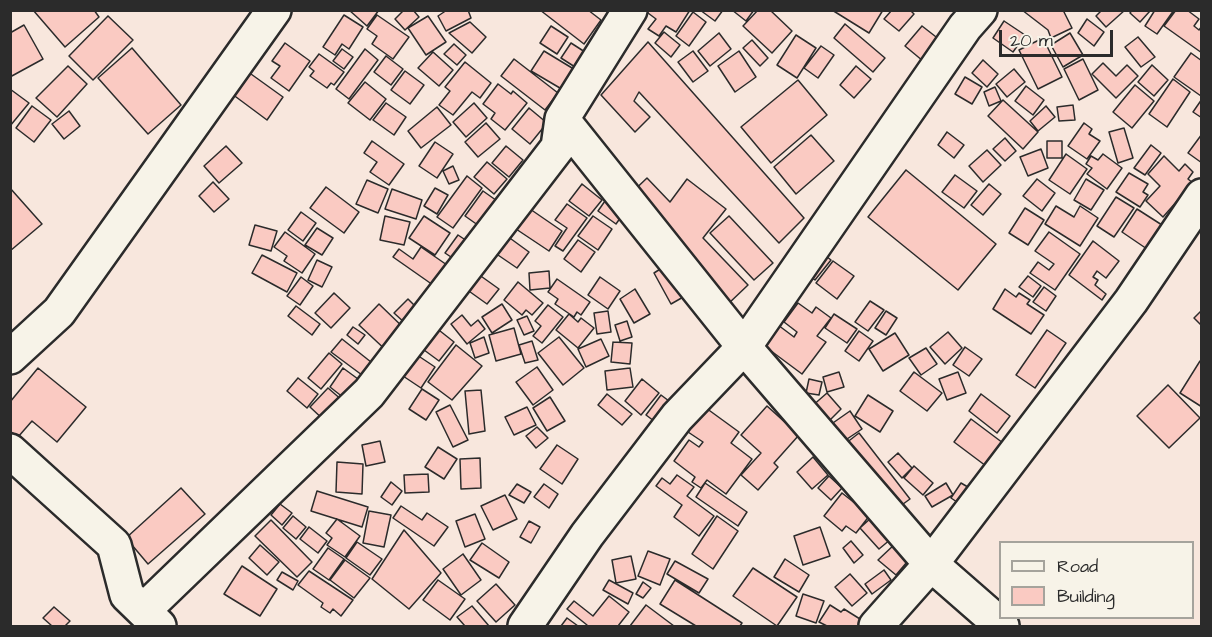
<!DOCTYPE html>
<style>
body{margin:0}
#map{position:relative;width:1212px;height:637px;overflow:hidden;background:#f8e7dd;font-family:"Architects Daughter",sans-serif}
canvas{display:block}
.frame{position:absolute;inset:0;border:12px solid #2b2b2b;pointer-events:none}
.legend{position:absolute;left:999px;top:541px;width:195px;height:78px;box-sizing:border-box;background:#f7f3e8;border:2px solid #a5a39c;margin:0;padding:8px 10px;list-style:none;font-size:18px;color:#2b2b2b}
.legend li{display:flex;align-items:center;gap:12px;height:30px}
.legend b{width:30px;border:2px solid #a5a39c}
.scale{position:absolute;left:999px;top:30px;width:114px;height:27px;box-sizing:border-box;border:3px solid #2b2b2b;border-top:0;padding-left:8px;font-size:18px;line-height:21px;white-space:nowrap;color:#2b2b2b;-webkit-text-stroke:4px #f7f3e8;paint-order:stroke}
</style>
<div id="map">
<canvas width="1212" height="637"></canvas>
<div class="frame"></div>
<ul class="legend">
<li><b style="height:8px;background:#f7f3e8"></b>Road</li>
<li><b style="height:16px;background:#facac2"></b>Building</li>
</ul>
<div class="scale">20 m</div>
</div>
<script>
const c = document.querySelector('canvas').getContext('2d');
c.lineJoin = 'round';
function fillPath(path, color) { c.fillStyle = color; c.fill(path, 'evenodd'); }
const poly = rows => new Path2D(rows.map(r => 'M' + r).join(''));
function strokePath(path, color, width, dash) { c.strokeStyle = color; c.lineWidth = width; c.lineCap = dash ? 'butt' : 'round'; c.setLineDash(dash || []); c.stroke(path); }
const building = poly([
 [33,10,94,10,99,17,65,47,33,10],
 [349,10,379,10,367,26,349,10],
 [404,10,413,10,419,17,405,30,395,19,404,10],
 [447,10,468,10,471,18,446,31,438,16,447,10],
 [540,10,588,10,601,20,584,44,540,10],
 [644,10,690,10,676,32,666,26,659,36,648,29,656,19,644,10],
 [700,10,723,10,715,21,700,10],
 [732,10,754,10,746,21,732,10],
 [758,10,770,10,792,31,772,53,743,26,758,10],
 [832,10,883,10,869,33,832,10],
 [892,10,910,10,914,14,899,31,884,19,892,10],
 [1022,10,1063,10,1072,28,1051,38,1048,30,1022,10],
 [1102,10,1125,10,1106,27,1096,16,1102,10],
 [1132,10,1150,10,1150,11,1140,22,1130,13,1132,10],
 [1155,10,1174,10,1157,34,1145,26,1155,10],
 [1176,10,1187,10,1199,19,1194,26,1199,30,1202,26,1202,53,1164,26,1176,10],
 [693,12,706,22,689,46,676,36,693,12],
 [344,15,363,27,349,49,342,44,335,55,323,47,344,15],
 [377,15,409,37,393,59,372,44,377,36,367,29,377,15],
 [108,16,133,40,93,80,69,56,108,16],
 [428,16,446,42,426,55,408,28,428,16],
 [1087,19,1104,32,1094,46,1078,33,1087,19],
 [1004,21,1025,35,1013,52,993,38,1004,21],
 [470,22,486,37,472,53,449,33,470,22],
 [845,24,885,58,873,72,834,38,845,24],
 [24,25,43,59,10,77,10,33,24,25],
 [551,26,568,37,557,54,540,43,551,26],
 [922,26,940,40,923,61,905,46,922,26],
 [664,32,680,45,671,57,655,43,664,32],
 [719,33,731,49,710,66,698,51,719,33],
 [1070,33,1083,55,1063,67,1051,45,1070,33],
 [796,35,816,48,797,78,777,65,796,35],
 [1138,37,1155,57,1141,67,1125,47,1138,37],
 [1043,38,1062,77,1038,89,1019,50,1043,38],
 [752,40,768,58,760,66,743,48,752,40],
 [648,42,804,218,779,243,639,92,634,101,650,117,635,132,601,95,648,42],
 [285,43,310,61,289,91,271,78,280,66,272,61,285,43],
 [571,43,585,52,575,67,561,58,571,43],
 [454,44,466,55,457,65,444,54,454,44],
 [821,46,834,55,818,78,804,68,821,46],
 [132,48,181,105,148,134,98,78,132,48],
 [342,49,353,57,344,69,333,61,342,49],
 [365,49,378,60,349,99,336,89,365,49],
 [544,51,577,71,565,91,531,71,544,51],
 [693,51,708,71,693,82,678,62,693,51],
 [739,51,756,77,735,92,718,66,739,51],
 [433,52,453,70,439,86,418,68,433,52],
 [1191,53,1202,61,1201,96,1174,77,1191,53],
 [319,54,344,72,334,85,331,83,327,88,310,76,314,71,309,67,319,54],
 [386,56,403,69,391,85,374,72,386,56],
 [514,59,558,93,545,110,501,76,514,59],
 [1083,59,1098,90,1079,100,1064,69,1083,59],
 [983,60,998,74,987,87,972,73,983,60],
 [465,62,491,83,480,98,472,92,453,115,439,105,450,91,445,87,465,62],
 [1103,63,1116,76,1127,65,1138,76,1116,98,1092,74,1103,63],
 [1152,65,1168,80,1154,96,1138,82,1152,65],
 [68,66,87,84,57,117,36,98,68,66],
 [856,66,871,79,854,98,840,85,856,66],
 [244,69,283,97,267,120,228,91,244,69],
 [1014,69,1025,82,1007,97,996,84,1014,69],
 [405,71,424,85,410,104,391,90,405,71],
 [965,77,982,87,972,104,955,94,965,77],
 [1173,79,1190,92,1167,127,1149,114,1173,79],
 [798,80,827,115,771,163,741,127,798,80],
 [365,82,386,99,370,120,348,103,365,82],
 [498,84,511,94,513,91,527,103,505,130,491,119,495,113,483,104,498,84],
 [1135,85,1154,101,1132,128,1113,112,1135,85],
 [1026,86,1044,100,1033,115,1015,101,1026,86],
 [995,87,1001,101,989,106,984,92,995,87],
 [10,89,29,103,10,126,10,89],
 [1202,99,1202,118,1193,112,1202,99],
 [1003,100,1038,132,1023,149,988,116,1003,100],
 [386,103,406,117,394,135,373,120,386,103],
 [474,103,487,118,466,137,453,122,474,103],
 [1073,105,1075,120,1059,121,1057,107,1073,105],
 [32,106,51,120,34,142,16,128,32,106],
 [1046,106,1055,117,1038,131,1030,121,1046,106],
 [437,107,451,125,421,148,408,131,437,107],
 [529,108,547,123,530,144,512,129,529,108],
 [69,111,80,126,64,139,52,124,69,111],
 [486,123,500,139,478,157,465,142,486,123],
 [1084,123,1092,129,1089,134,1100,141,1087,159,1068,146,1084,123],
 [1124,128,1133,158,1118,163,1109,132,1124,128],
 [947,132,964,145,954,158,938,145,947,132],
 [1202,134,1202,163,1188,153,1202,134],
 [811,135,834,161,796,194,774,167,811,135],
 [1005,138,1016,151,1005,161,993,149,1005,138],
 [372,141,404,164,389,185,370,172,377,162,364,153,372,141],
 [1047,141,1062,141,1062,158,1047,158,1047,141],
 [435,142,453,154,437,178,419,166,435,142],
 [1151,145,1161,153,1145,175,1134,168,1151,145],
 [226,146,242,163,219,183,204,166,226,146],
 [506,146,523,160,509,177,492,163,506,146],
 [1041,149,1048,168,1028,176,1020,157,1041,149],
 [987,150,1001,165,983,182,969,166,987,150],
 [1066,154,1087,169,1070,194,1049,180,1066,154],
 [1103,154,1122,168,1107,189,1087,174,1092,168,1086,164,1091,156,1098,160,1103,154],
 [1164,156,1179,171,1185,164,1193,172,1188,179,1193,183,1163,217,1146,201,1160,186,1148,174,1164,156],
 [487,162,507,179,494,194,474,177,487,162],
 [453,166,459,180,449,184,443,171,453,166],
 [906,170,996,244,958,290,868,217,906,170],
 [1129,173,1148,184,1143,192,1148,195,1140,207,1116,192,1129,173],
 [955,175,977,191,964,208,942,192,955,175],
 [467,176,482,188,453,228,437,217,467,176],
 [647,178,670,202,687,179,726,209,703,238,748,285,727,305,626,198,647,178],
 [1037,179,1055,193,1042,211,1023,196,1037,179],
 [1086,179,1104,190,1091,210,1074,200,1086,179],
 [367,180,388,189,378,213,356,204,367,180],
 [213,182,229,199,214,212,199,196,213,182],
 [582,184,602,200,589,216,569,201,582,184],
 [989,184,1001,194,983,215,971,205,989,184],
 [326,187,359,212,344,233,310,208,326,187],
 [10,188,42,224,10,251,10,188],
 [435,188,448,195,437,214,424,206,435,188],
 [392,189,422,200,416,219,385,209,392,189],
 [483,191,500,203,482,228,465,216,483,191],
 [1116,197,1134,208,1114,237,1097,226,1116,197],
 [605,201,623,214,616,224,598,211,605,201],
 [567,204,587,218,563,251,555,246,567,228,555,220,567,204],
 [1056,206,1074,217,1080,206,1098,218,1080,246,1045,224,1056,206],
 [1025,208,1044,220,1028,245,1009,233,1025,208],
 [530,209,562,231,549,251,516,229,530,209],
 [1137,209,1162,225,1147,249,1122,232,1137,209],
 [301,212,316,223,303,241,288,230,301,212],
 [385,216,410,222,404,245,380,240,385,216],
 [424,216,450,233,435,255,409,238,424,216],
 [593,216,612,229,598,250,578,236,593,216],
 [729,216,773,263,754,280,710,233,729,216],
 [255,225,277,231,271,251,249,245,255,225],
 [317,228,333,238,322,255,305,245,317,228],
 [285,232,315,254,302,273,284,261,287,256,274,247,285,232],
 [1049,232,1080,254,1055,290,1030,273,1038,262,1049,270,1054,264,1035,251,1049,232],
 [458,235,470,243,457,261,445,253,458,235],
 [507,236,529,252,517,268,495,253,507,236],
 [578,240,595,252,581,272,564,259,578,240],
 [1093,241,1119,261,1106,278,1097,271,1093,277,1098,280,1095,285,1106,294,1102,300,1069,275,1093,241],
 [421,247,447,265,433,285,393,257,399,249,413,259,421,247],
 [817,249,831,260,815,280,801,270,817,249],
 [262,255,297,273,287,292,252,273,262,255],
 [317,260,332,267,322,287,308,280,317,260],
 [833,261,854,276,837,299,816,283,833,261],
 [665,266,692,292,671,304,654,273,665,266],
 [549,271,550,288,530,290,529,273,549,271],
 [478,274,499,289,487,304,466,289,478,274],
 [1028,276,1041,286,1033,297,1019,287,1028,276],
 [301,277,313,286,300,305,287,296,301,277],
 [600,277,620,291,608,309,588,295,600,277],
 [557,279,590,302,581,315,577,312,574,317,555,304,558,299,548,292,557,279],
 [518,282,543,303,532,315,526,310,522,315,504,300,518,282],
 [1044,287,1056,296,1046,311,1033,302,1044,287],
 [635,289,650,314,634,323,620,299,635,289],
 [1005,289,1016,297,1019,293,1030,300,1027,304,1044,315,1031,334,993,309,1005,289],
 [334,293,350,308,331,328,315,313,334,293],
 [408,299,419,310,406,324,394,313,408,299],
 [870,301,884,310,868,331,855,322,870,301],
 [798,303,812,313,816,307,831,318,817,336,826,342,802,374,755,339,770,319,794,337,797,332,784,322,798,303],
 [379,304,408,332,389,353,359,325,379,304],
 [502,304,512,320,492,333,482,317,502,304],
 [548,305,563,317,542,343,533,336,541,326,535,321,548,305],
 [296,306,320,324,312,335,288,316,296,306],
 [1202,310,1202,326,1194,318,1202,310],
 [608,311,611,332,597,334,594,313,608,311],
 [886,311,897,318,886,335,875,328,886,311],
 [569,314,578,322,581,318,594,328,578,348,556,330,569,314],
 [834,314,857,329,847,343,825,328,834,314],
 [462,315,471,326,478,320,485,329,467,344,451,324,462,315],
 [527,316,534,331,524,335,517,320,527,316],
 [627,321,632,337,620,341,615,325,627,321],
 [353,327,365,335,358,344,347,335,353,327],
 [435,327,454,342,439,361,420,347,435,327],
 [514,328,521,354,496,361,489,335,514,328],
 [1047,330,1066,343,1035,388,1016,375,1047,330],
 [859,331,873,341,859,361,845,351,859,331],
 [948,332,962,348,945,364,930,347,948,332],
 [895,333,909,355,883,371,869,349,895,333],
 [484,337,489,353,475,358,470,343,484,337],
 [559,337,584,368,563,385,538,353,559,337],
 [342,339,376,366,366,378,331,352,342,339],
 [601,339,609,356,586,367,578,349,601,339],
 [532,341,538,360,525,363,519,345,532,341],
 [613,342,632,343,630,364,611,362,613,342],
 [456,345,482,366,452,400,428,382,456,345],
 [965,347,982,359,969,376,953,365,965,347],
 [926,348,937,364,921,375,909,358,926,348],
 [329,353,342,364,321,389,308,378,329,353],
 [414,353,435,367,421,388,400,374,414,353],
 [1200,361,1202,362,1202,407,1180,393,1200,361],
 [537,367,553,390,533,405,516,382,537,367],
 [38,368,86,407,57,442,32,421,18,437,10,431,10,402,38,368],
 [343,368,358,379,344,398,330,387,343,368],
 [630,368,633,387,607,390,605,371,630,368],
 [839,372,844,387,827,392,823,377,839,372],
 [914,372,942,393,927,411,900,391,914,372],
 [958,372,966,393,947,400,939,379,958,372],
 [298,378,318,394,307,408,287,391,298,378],
 [642,379,659,393,641,415,625,401,642,379],
 [809,379,822,382,819,395,806,393,809,379],
 [1168,385,1200,418,1169,448,1137,416,1168,385],
 [328,388,343,401,326,422,310,407,328,388],
 [422,389,439,400,426,420,409,409,422,389],
 [481,390,485,431,469,434,465,391,481,390],
 [827,393,841,409,827,423,811,407,827,393],
 [607,394,632,414,622,425,598,405,607,394],
 [981,394,1010,416,997,433,969,411,981,394],
 [661,395,669,401,654,421,646,415,661,395],
 [868,395,893,411,880,432,855,416,868,395],
 [550,397,565,421,547,431,533,408,550,397],
 [450,405,468,440,453,447,436,412,450,405],
 [767,406,799,435,774,463,778,467,758,490,741,475,761,453,741,435,767,406],
 [527,407,536,425,514,435,505,417,527,407],
 [706,408,739,432,731,443,752,459,726,494,707,480,701,488,692,482,695,477,674,461,689,440,699,447,703,442,688,432,706,408],
 [850,411,862,429,841,443,830,425,850,411],
 [971,419,1003,443,986,466,954,442,971,419],
 [537,427,548,438,536,448,526,436,537,427],
 [859,433,910,499,892,512,841,447,859,433],
 [380,441,385,462,366,466,362,445,380,441],
 [557,445,578,459,562,484,540,469,557,445],
 [438,447,457,459,444,479,425,467,438,447],
 [898,453,912,468,902,478,888,462,898,453],
 [813,457,828,475,812,489,797,472,813,457],
 [480,458,481,488,461,489,460,459,480,458],
 [337,462,363,464,362,494,336,492,337,462],
 [914,466,933,483,923,495,904,478,914,466],
 [428,474,429,492,405,493,404,475,428,474],
 [677,475,694,487,687,496,714,516,699,536,674,517,682,505,656,486,662,478,670,484,677,475],
 [829,476,842,488,831,500,818,488,829,476],
 [391,482,402,491,392,505,381,497,391,482],
 [705,483,747,512,738,526,696,497,705,483],
 [946,483,953,495,932,507,925,496,946,483],
 [961,483,973,490,963,506,951,498,961,483],
 [517,484,531,492,524,503,509,495,517,484],
 [544,484,558,494,549,508,534,497,544,484],
 [181,488,205,514,148,564,126,538,181,488],
 [317,491,368,507,362,527,311,511,317,491],
 [842,493,870,515,856,533,846,526,842,531,824,516,842,493],
 [505,495,517,519,493,530,481,506,505,495],
 [280,504,292,513,282,525,271,515,280,504],
 [401,506,422,520,427,513,448,527,434,546,393,518,401,506],
 [369,511,391,515,384,547,363,543,369,511],
 [475,514,485,539,465,547,456,521,475,514],
 [293,516,306,527,296,539,283,528,293,516],
 [717,516,738,531,713,569,692,554,717,516],
 [872,517,891,539,879,549,860,528,872,517],
 [337,519,360,536,345,557,327,545,332,538,326,533,337,519],
 [271,520,312,562,297,577,255,536,271,520],
 [529,521,540,527,531,543,520,537,529,521],
 [309,527,327,541,318,553,300,539,309,527],
 [820,527,830,556,803,565,794,536,820,527],
 [404,530,441,573,409,609,372,579,404,530],
 [851,541,863,555,854,563,843,548,851,541],
 [357,542,382,559,370,575,346,558,357,542],
 [482,543,509,562,499,578,470,560,482,543],
 [896,543,907,555,903,559,907,562,896,575,878,560,896,543],
 [260,545,279,562,267,575,249,558,260,545],
 [328,548,344,559,329,580,313,569,328,548],
 [648,551,670,559,660,585,638,576,648,551],
 [463,554,481,580,461,595,443,569,463,554],
 [631,556,636,579,616,583,612,560,631,556],
 [785,559,809,575,799,592,774,577,785,559],
 [345,560,370,578,354,598,330,580,345,560],
 [675,561,708,579,699,593,667,574,675,561],
 [242,566,277,589,260,616,224,594,242,566],
 [753,568,797,597,777,626,733,596,753,568],
 [884,570,891,580,872,594,865,584,884,570],
 [309,571,353,600,341,616,333,609,330,613,321,607,323,603,298,585,309,571],
 [282,572,298,581,293,590,277,580,282,572],
 [850,574,867,593,852,606,835,587,850,574],
 [438,580,465,599,450,620,423,600,438,580],
 [609,580,633,593,628,604,603,590,609,580],
 [675,580,742,623,740,626,696,626,660,604,675,580],
 [643,582,651,588,643,598,636,594,643,582],
 [496,584,515,605,496,622,477,601,496,584],
 [803,594,824,601,816,623,796,616,803,594],
 [609,596,629,612,618,626,585,626,587,625,567,609,574,601,593,616,609,596],
 [646,605,674,626,630,626,646,605],
 [830,605,841,612,844,609,868,624,867,626,827,626,819,622,830,605],
 [472,606,489,626,465,626,457,617,472,606],
 [54,607,70,621,65,626,52,626,43,618,54,607],
 [567,618,578,626,561,626,567,618]
]);
fillPath(building, '#facac2');
strokePath(building, '#2b2b2b', 1.5);
const minor = poly([
 [562,119,744,347,931,564,1002,626],
 [10,357,59,312,274,10],
 [10,451,114,545,127,595,159,626],
 [144,610,369,393,558,147,562,119,630,10],
 [525,626,587,535,677,417,744,347,965,27,980,10],
 [876,626,931,564,1131,301,1202,196]
]);
strokePath(minor, '#2b2b2b', 38);
strokePath(minor, '#f7f3e8', 33);
</script>
